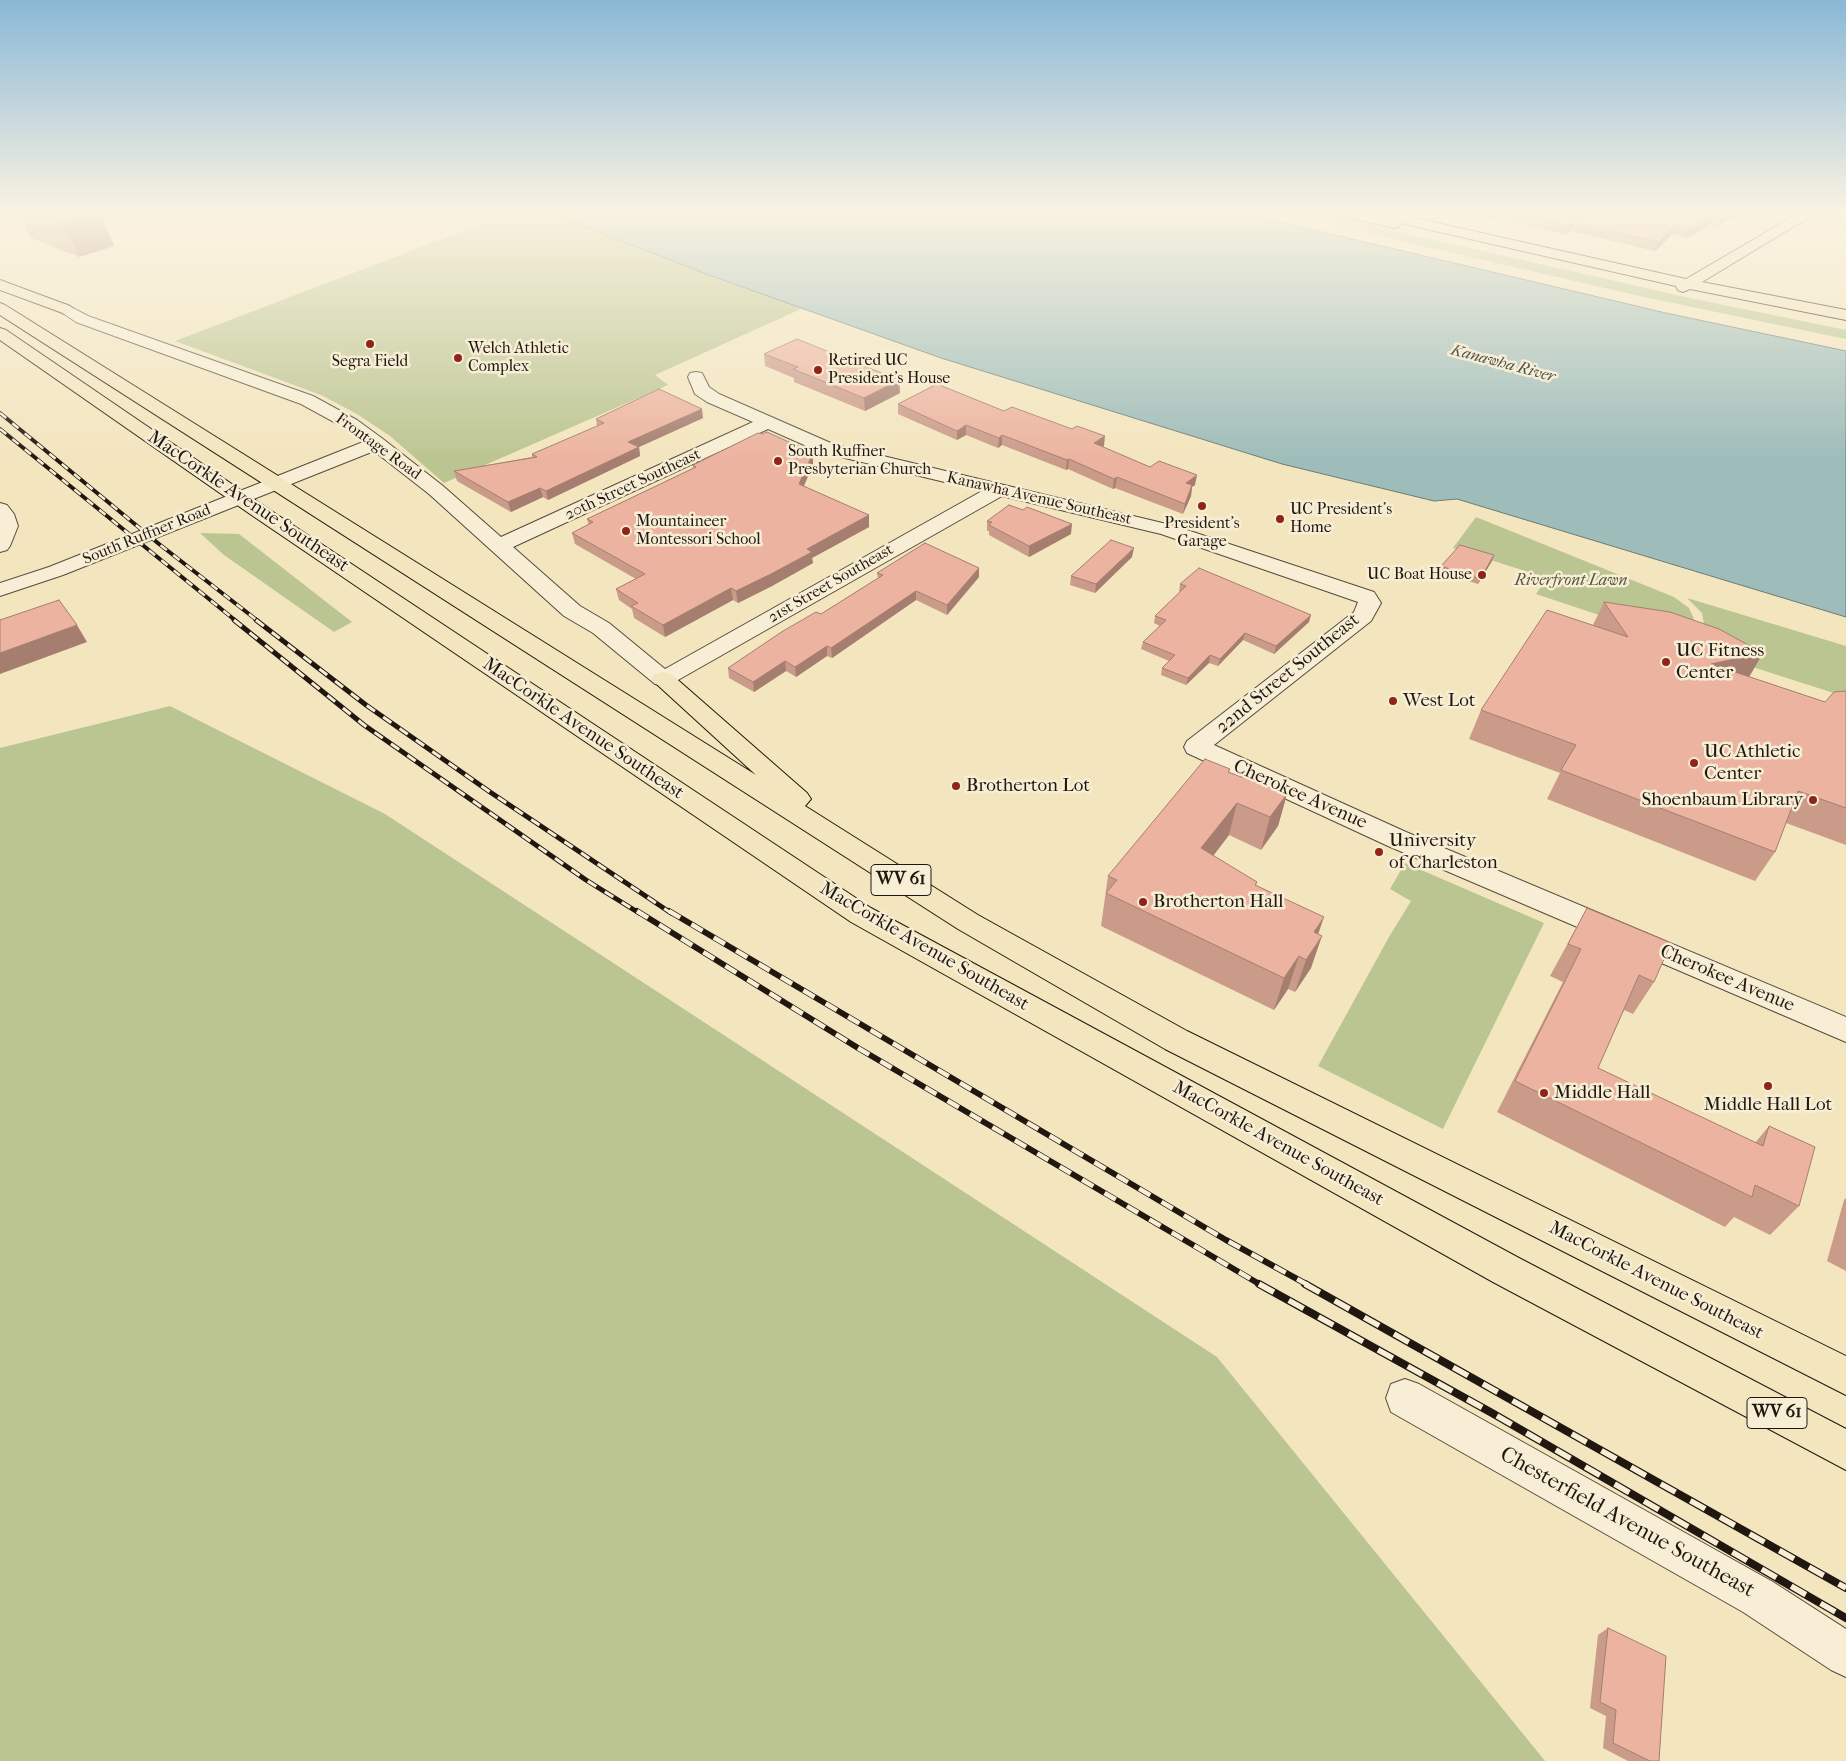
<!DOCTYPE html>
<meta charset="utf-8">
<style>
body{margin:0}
canvas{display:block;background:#f3e5be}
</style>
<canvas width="1846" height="1761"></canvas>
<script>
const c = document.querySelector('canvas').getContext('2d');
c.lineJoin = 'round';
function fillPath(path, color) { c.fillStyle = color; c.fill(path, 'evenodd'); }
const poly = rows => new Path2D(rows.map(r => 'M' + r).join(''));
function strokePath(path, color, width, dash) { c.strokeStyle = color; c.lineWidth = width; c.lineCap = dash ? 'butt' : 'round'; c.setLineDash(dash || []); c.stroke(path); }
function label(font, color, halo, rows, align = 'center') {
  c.font = font + ' "IM FELL French Canon",serif'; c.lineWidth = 5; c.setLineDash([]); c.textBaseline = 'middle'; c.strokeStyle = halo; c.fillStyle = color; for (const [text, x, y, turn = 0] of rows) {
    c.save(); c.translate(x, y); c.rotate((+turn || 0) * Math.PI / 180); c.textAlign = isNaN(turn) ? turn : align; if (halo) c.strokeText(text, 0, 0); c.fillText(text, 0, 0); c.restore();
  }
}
fillPath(poly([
 [510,213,550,213,803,308,655,375,668,385,444,483,390,436,357,414,321,395,175,341],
 [1279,213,1316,213,1690,298,1846,330,1846,339,1644,297],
 [1476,517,1674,597,1689,608,1694,619,1693,624,1641,629,1536,594,1547,578,1453,548],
 [200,533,239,534,352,622,334,632,224,555],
 [1687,598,1846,646,1846,697,1709,653,1702,613],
 [170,706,385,814,1217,1357,1545,1761,0,1761,0,748],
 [1405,863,1544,923,1443,1129,1318,1066,1389,937,1411,901,1390,889]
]), '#bbc591');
const water = poly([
 [550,213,1242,213,1666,313,1846,351,1846,617,1457,499,1434,501,1282,464,941,358,709,275,550,213]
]);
fillPath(water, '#9ebdba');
strokePath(water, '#6c7b76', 1);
const street = poly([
 [65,304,88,316,313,396,357,420,383,439,443,486,501,537,753,422,707,402,695,394,688,377,690,373,696,372,702,373,709,387,719,394,833,444,1175,526,1374,592,1381,603,1371,621,1214,745,1406,832,1846,1017,1846,1042,1388,846,1187,753,1184,747,1187,741,1354,612,1358,602,1161,534,1002,496,671,684,663,686,655,684,593,633,564,616,429,494,374,451,63,575,0,596,0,583,49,567,363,442,345,428,301,404,76,322,57,309,60,306,65,304],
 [768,429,820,452,982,491,665,669,609,623,580,606,513,547,768,429],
 [0,503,7,505,14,514,18,526,10,546,7,550,0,552,0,503],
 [1405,1379,1419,1384,1773,1582,1846,1629,1846,1677,1831,1670,1743,1612,1391,1412,1386,1398,1391,1384,1405,1379]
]);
const primary = poly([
 [1338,213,1393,213,1686,279,1799,213,1816,213,1702,282,1846,310,1846,320,1690,289,1683,292,1678,290,1676,286,1400,223,1399,227,1394,228,1340,216,1338,213],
 [0,280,70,306,73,309,70,312,65,314,60,312,0,290,0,280],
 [0,303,5,305,756,775,651,679,655,674,663,672,671,674,807,793,811,799,805,806,978,915,1187,1031,1846,1356,1846,1395,1165,1049,958,929,0,315,0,303],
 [0,328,6,330,264,506,871,908,1519,1258,1846,1429,1846,1470,1493,1282,851,922,250,514,0,340,0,328]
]);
strokePath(street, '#554b3c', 2);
strokePath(primary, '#201810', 2);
fillPath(street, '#f7eed5');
fillPath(primary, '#f3e5be');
const railFar3 = poly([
 [0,413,159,544,258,621],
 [0,429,236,621]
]);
const railFar2 = poly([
 [234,620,364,725,586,880,639,913],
 [256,620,366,705,490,792,671,913]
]);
const railFar1 = poly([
 [637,911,858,1048,1261,1285],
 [669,911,1226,1240,1308,1285]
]);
const rail = poly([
 [1259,1284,1492,1413,1846,1618],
 [1305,1284,1846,1588]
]);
strokePath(railFar3, '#201810', 4);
strokePath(railFar2, '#201810', 5);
strokePath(railFar1, '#201810', 6);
strokePath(rail, '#201810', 8);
strokePath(railFar3, '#f7eed5', 2.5, [8]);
strokePath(railFar2, '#f7eed5', 3, [10]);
strokePath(railFar1, '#f7eed5', 4.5, [13]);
strokePath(rail, '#f7eed5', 5.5, [17]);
fillPath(poly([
 [19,213,100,213,114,246,79,257,31,238],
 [1463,213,1742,213,1717,226,1711,225,1687,238,1672,234,1655,251,1571,231,1566,235,1498,217,1490,221],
 [764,354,899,380,900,393,865,411,794,382,794,378,765,366],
 [898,404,1004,411,1104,446,1102,447,1150,467,1195,485,1192,487,1191,496,1183,514,1115,488,1113,489,1068,469,1066,470,1002,445,998,448,966,435,957,440,898,414],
 [703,418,639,447,640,456,548,500,543,497,511,512,457,481,454,471,532,457,532,454,597,426,596,419],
 [813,453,813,464,804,486,869,527,812,558,813,563,772,586,738,603,733,600,665,637,634,618,632,609,619,600,616,589,636,579,575,544,572,533,589,525,587,519,693,468,693,465],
 [987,521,1071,534,1029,557,989,535,989,531,987,531],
 [1132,557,1095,593,1070,585,1071,576],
 [1492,561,1478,584,1440,572,1441,566],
 [979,568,979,577,947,615,916,600,832,658,827,656,796,677,786,671,754,692,729,678,728,668,821,614,878,578,877,573],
 [1180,584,1309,622,1274,654,1243,640,1218,666,1209,663,1186,685,1161,675,1162,668,1169,661,1141,649,1143,642,1160,626,1154,623,1155,616,1180,592,1179,591],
 [1604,602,1763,653,1749,677,1825,702,1846,691,1846,845,1786,823,1775,852,1755,881,1547,799,1560,773,1469,739,1481,710,1593,625],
 [1230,769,1229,772,1287,794,1278,826,1261,850,1229,835,1213,856,1257,882,1256,885,1318,934,1311,968,1295,992,1288,989,1274,1010,1101,926,1108,876],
 [1587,908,1654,982,1633,1014,1624,1010,1598,1068,1755,1143,1769,1126,1799,1206,1770,1235,1734,1217,1725,1227,1497,1112,1563,982,1550,976],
 [1846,1198,1846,1271,1827,1261,1844,1200],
 [1608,1628,1650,1761,1628,1761,1603,1748,1606,1716,1590,1708,1598,1635]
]), '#cb9b8a');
fillPath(poly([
 [93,213,100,213,114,246,79,257,63,222],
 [1492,213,1500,213,1498,217,1490,221],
 [1729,213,1742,213,1717,226,1721,217],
 [1715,216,1711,225,1687,238,1690,229],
 [1574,223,1571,231,1566,235,1569,226],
 [1676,225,1672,234,1655,251,1659,242],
 [899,380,900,393,865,411,864,398],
 [702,409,703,418,639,447,640,456,548,500,546,491,628,442],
 [966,425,966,435,957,440,957,431],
 [1002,435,1002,445,998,448,999,438],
 [1105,436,1104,446,1093,453,1094,443],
 [813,453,813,464,800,495,799,484],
 [1069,459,1068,469,1066,470,1067,460],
 [1197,475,1195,485,1192,487,1191,496,1183,514,1185,504,1186,483],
 [1117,477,1115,488,1113,489,1114,479],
 [540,488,543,497,511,512,508,502],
 [869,515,869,527,812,558,813,563,772,586,738,603,736,591,807,549],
 [1072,524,1071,534,1029,557,1029,546],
 [1134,548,1132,557,1095,593,1096,584],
 [1494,555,1492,561,1478,584,1480,579],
 [979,568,979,577,947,615,947,605],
 [731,588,733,600,665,637,663,625],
 [916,591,916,600,832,658,831,648],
 [1311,615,1309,622,1274,654,1276,646],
 [77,625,87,642,0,674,0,653],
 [1245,633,1243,640,1218,666,1220,659],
 [827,646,827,656,796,677,795,667],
 [1763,653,1746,682,1711,664],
 [1210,655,1209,663,1186,685,1188,678],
 [785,661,786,671,754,692,753,682],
 [1287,794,1278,826,1261,850,1270,817],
 [1237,803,1229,835,1194,881,1201,848],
 [1324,917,1313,949,1314,932],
 [1322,936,1311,968,1295,992,1306,960],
 [1299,956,1288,989,1274,1010,1284,978]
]), '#a57e70');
const building = poly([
 [40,213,93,213,63,222,40,213],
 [1518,213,1729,213,1721,217,1715,216,1690,229,1676,225,1659,242,1574,223,1569,226,1518,213],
 [797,339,899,380,864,398,793,369,798,367,764,354,797,339],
 [937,384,1004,411,1012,407,1072,429,1077,426,1105,436,1094,443,1150,467,1159,461,1197,475,1186,483,1192,485,1185,504,1117,477,1114,479,1069,459,1067,460,1002,435,999,438,966,425,957,431,898,404,937,384],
 [659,389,702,409,628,442,639,447,546,491,540,488,508,502,454,471,537,457,532,454,604,423,596,419,659,389],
 [767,432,813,453,799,484,869,515,807,549,812,552,771,574,736,591,731,588,663,625,631,606,638,603,616,589,645,574,572,533,593,522,587,519,696,467,693,465,758,433,762,434,767,432],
 [1009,505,1023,510,1027,507,1072,524,1029,546,989,525,992,522,987,521,1009,505],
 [1111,540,1134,548,1096,584,1071,576,1111,540],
 [925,543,979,568,947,605,916,591,831,648,827,646,795,667,785,661,753,682,728,668,783,631,816,612,821,614,883,575,877,573,925,543],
 [1460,545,1494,555,1480,579,1441,566,1460,545],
 [1199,568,1311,615,1276,646,1245,633,1220,659,1210,655,1188,678,1162,668,1175,655,1143,642,1166,620,1155,616,1186,586,1180,584,1199,568],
 [59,600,77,625,0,653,0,620,59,600],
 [1604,602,1670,612,1719,629,1763,653,1711,664,1825,702,1834,692,1846,691,1846,808,1798,791,1775,852,1561,770,1576,745,1481,710,1547,610,1628,637,1604,602],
 [1205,759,1230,769,1228,772,1287,794,1270,817,1237,803,1201,848,1257,882,1255,885,1324,917,1314,932,1322,936,1306,960,1299,956,1284,978,1106,893,1117,880,1108,876,1205,759],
 [1587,908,1671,943,1654,982,1639,975,1598,1068,1763,1146,1769,1126,1815,1147,1799,1206,1755,1185,1752,1197,1515,1081,1581,949,1568,944,1587,908],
 [1608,1628,1666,1656,1659,1761,1650,1761,1613,1743,1616,1710,1600,1702,1608,1628]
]);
fillPath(building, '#ecb4a0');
strokePath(building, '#a57e70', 1);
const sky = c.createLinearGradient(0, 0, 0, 460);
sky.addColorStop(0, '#8ab8d6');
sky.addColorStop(0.46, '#faf3e2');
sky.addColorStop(1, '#faf3e200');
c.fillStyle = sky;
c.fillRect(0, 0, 1846, 460);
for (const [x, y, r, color] of [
 [370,344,5,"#8f2418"],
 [458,358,5,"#8f2418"],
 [818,370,5,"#8f2418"],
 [778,461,5,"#8f2418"],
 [1202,506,5,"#8f2418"],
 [1280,519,5,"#8f2418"],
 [626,531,5,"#8f2418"],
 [1482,575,5,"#8f2418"],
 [1666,662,5,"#8f2418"],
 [1393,701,5,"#8f2418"],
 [1694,763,5,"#8f2418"],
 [956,786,5,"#8f2418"],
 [1813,800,5,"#8f2418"],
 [1379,852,5,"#8f2418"],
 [1143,902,5,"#8f2418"],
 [1768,1086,5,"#8f2418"],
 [1544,1093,5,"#8f2418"]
]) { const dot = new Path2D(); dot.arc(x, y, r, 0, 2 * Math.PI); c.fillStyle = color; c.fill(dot); strokePath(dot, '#f7eed5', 2); }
label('16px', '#201810', '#f7eed5', [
 ["Welch Athletic",468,349],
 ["Complex",468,367],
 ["Retired UC",828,361],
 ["President's House",828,379],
 ["Segra Field",370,362,"center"],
 ["South Ruffner",788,452],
 ["Presbyterian Church",788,470],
 ["UC President’s",1290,510],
 ["Home",1290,528],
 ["Mountaineer",636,522],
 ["Montessori School",636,540],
 ["President's",1202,524,"center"],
 ["Garage",1202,542,"center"],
 ["UC Boat House",1472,575,"right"]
], 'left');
label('italic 16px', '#4c524c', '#f7eed5', [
 ["Kanawha River",1503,364,15]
]);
label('16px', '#201810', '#f7eed5', [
 ["Frontage Road",378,447,36],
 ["20th Street Southeast",633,485,-25],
 ["Kanawha Avenue Southeast",1039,499,13],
 ["South Ruffner Road",147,535,-22],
 ["21st Street Southeast",831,584,-30]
]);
label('italic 16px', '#56553d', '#f7eed5', [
 ["Riverfront Lawn",1571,581]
]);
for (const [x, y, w] of [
 [901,880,60],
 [1777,1413,60]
]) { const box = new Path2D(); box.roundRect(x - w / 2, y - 15.5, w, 31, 4); c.fillStyle = '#f7eed5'; c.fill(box); strokePath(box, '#201810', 1); }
label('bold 18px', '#201810', null, [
 ["WV 61",901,880],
 ["WV 61",1777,1413]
]);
label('19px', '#201810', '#f7eed5', [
 ["MacCorkle Avenue Southeast",248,502,34],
 ["22nd Street Southeast",1288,674,-39],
 ["MacCorkle Avenue Southeast",583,729,34],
 ["Cherokee Avenue",1300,795,24],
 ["MacCorkle Avenue Southeast",924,947,30],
 ["Cherokee Avenue",1727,979,23],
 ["MacCorkle Avenue Southeast",1278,1144,29],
 ["MacCorkle Avenue Southeast",1656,1281,27]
]);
label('19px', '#201810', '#f7eed5', [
 ["UC Fitness",1676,651],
 ["Center",1676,673],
 ["West Lot",1403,701],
 ["UC Athletic",1704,752],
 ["Center",1704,774],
 ["Brotherton Lot",966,786],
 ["Shoenbaum Library",1803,800,"right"],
 ["University",1389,841],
 ["of Charleston",1389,863],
 ["Brotherton Hall",1153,902],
 ["Middle Hall",1554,1093],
 ["Middle Hall Lot",1768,1105,"center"]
], 'left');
label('22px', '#201810', '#f7eed5', [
 ["Chesterfield Avenue Southeast",1627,1523,29]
]);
</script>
